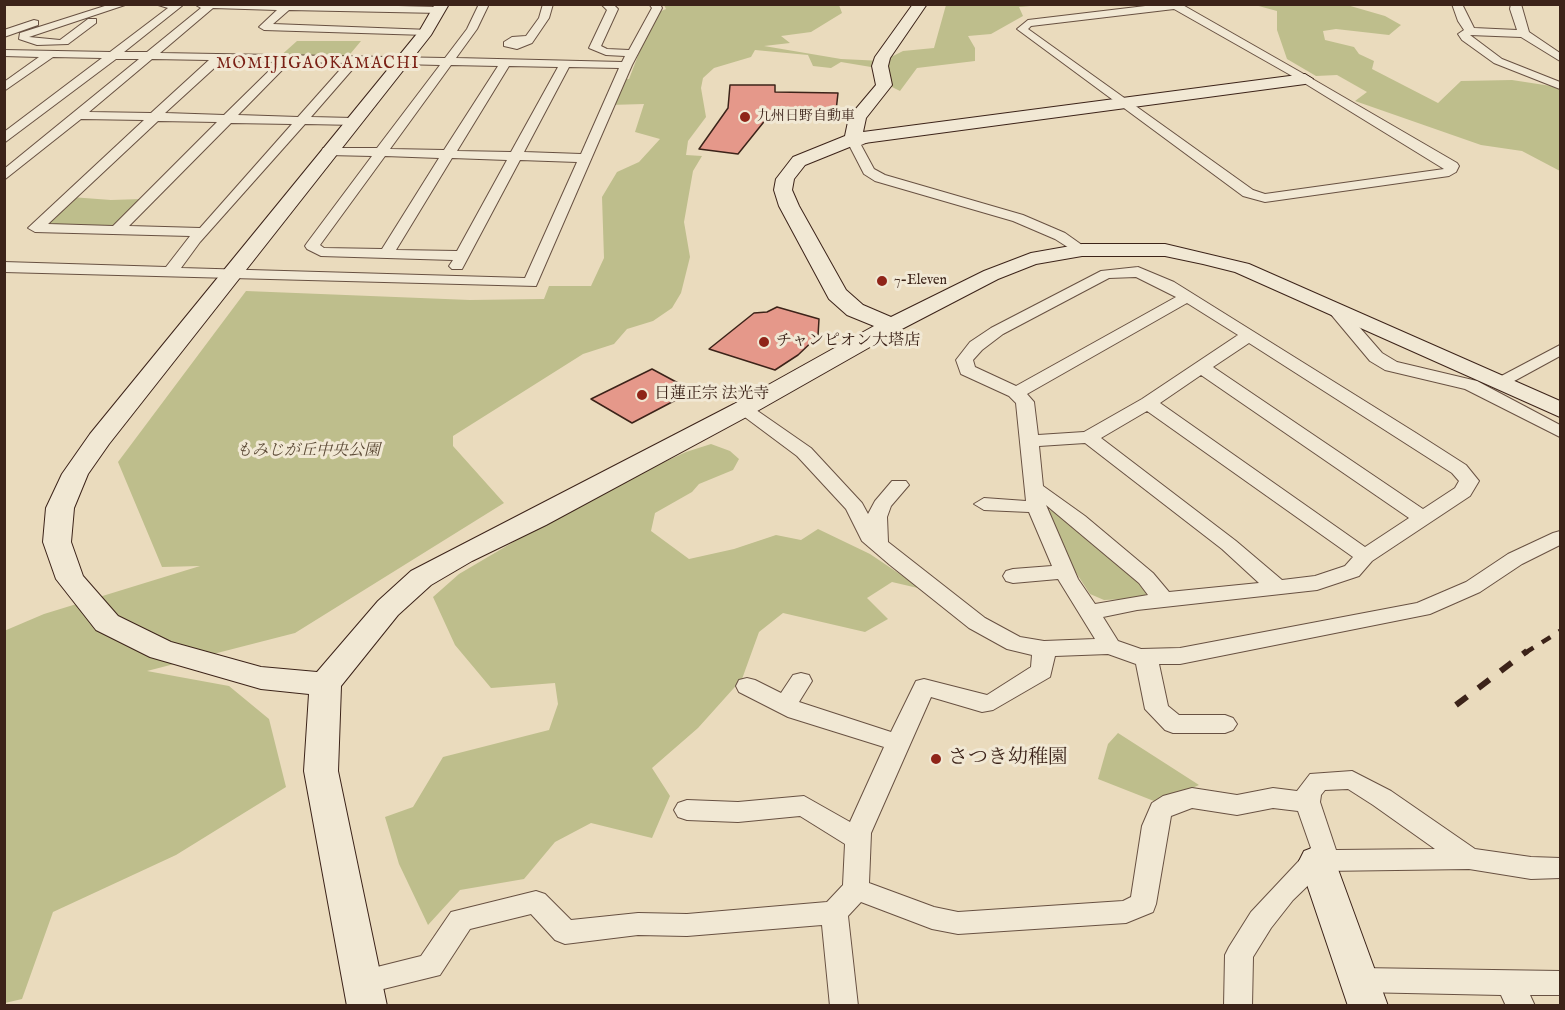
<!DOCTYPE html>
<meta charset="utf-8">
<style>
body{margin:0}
#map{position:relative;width:1565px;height:1010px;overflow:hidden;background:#eadbbd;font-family:"IM FELL English",serif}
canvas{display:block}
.frame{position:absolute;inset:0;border:6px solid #3c2319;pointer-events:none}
</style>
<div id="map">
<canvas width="1565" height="1010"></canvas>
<div class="frame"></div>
</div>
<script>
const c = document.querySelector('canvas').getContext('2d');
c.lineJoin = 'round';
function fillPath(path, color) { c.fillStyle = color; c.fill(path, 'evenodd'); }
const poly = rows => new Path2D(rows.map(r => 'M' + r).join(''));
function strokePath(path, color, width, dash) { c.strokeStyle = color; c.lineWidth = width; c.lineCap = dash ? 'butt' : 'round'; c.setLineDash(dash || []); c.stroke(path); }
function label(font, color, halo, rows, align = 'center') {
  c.font = font + ' "IM FELL English","Noto Serif JP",serif'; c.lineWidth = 6; c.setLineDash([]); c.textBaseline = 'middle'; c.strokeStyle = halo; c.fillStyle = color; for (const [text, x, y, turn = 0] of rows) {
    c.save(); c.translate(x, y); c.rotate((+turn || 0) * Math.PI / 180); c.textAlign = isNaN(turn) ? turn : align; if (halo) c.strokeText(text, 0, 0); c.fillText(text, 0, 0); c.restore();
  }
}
fillPath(poly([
 [664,5,839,5,842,13,811,32,781,36,790,43,764,46,841,59,883,61,903,51,934,48,946,5,1042,5,1019,7,1023,16,991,34,968,36,975,48,975,61,917,68,900,91,890,86,889,70,841,62,831,68,813,66,808,55,755,50,751,57,714,68,703,78,701,88,706,117,688,141,686,155,702,156,693,171,684,222,690,257,681,293,672,308,653,321,627,329,614,344,583,354,453,436,453,446,504,503,295,633,147,671,229,686,269,719,286,787,176,855,53,912,22,999,5,1003,4,631,44,614,200,566,162,567,118,462,246,291,470,300,544,299,549,286,591,286,604,258,602,197,617,172,639,162,660,139,635,132,644,104,609,105,620,79,629,79,654,14,666,9],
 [1255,5,1347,5,1385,16,1401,25,1389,35,1336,29,1323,31,1325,40,1354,47,1359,54,1374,61,1372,69,1438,103,1461,81,1512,80,1551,86,1560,90,1560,171,1522,151,1481,145,1355,101,1367,92,1337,75,1316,76,1287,59,1277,30,1277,11],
 [297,41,361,41,346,59,278,58],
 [71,197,111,200,142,199,116,224,107,227,45,224],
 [711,444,730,451,739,459,733,470,699,484,692,492,655,513,651,531,689,559,734,549,776,535,801,540,818,529,870,554,922,589,892,582,867,598,888,619,865,632,783,613,759,632,742,679,698,728,652,768,670,796,652,838,591,823,555,842,524,879,460,890,428,925,399,864,385,817,413,807,443,757,549,730,558,704,555,683,491,688,455,645,433,597,459,574,561,514,638,474,686,452],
 [1042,506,1062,516,1148,589,1145,598,1104,600,1090,594,1073,568],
 [1118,733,1199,785,1159,803,1098,779,1108,744]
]), '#bebe8c');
const building = poly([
 [730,85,775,85,775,92,838,93,835,120,816,120,816,114,771,113,738,154,699,149,728,108,730,85],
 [777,307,819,319,818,336,798,355,775,370,709,349,754,313,767,312,777,307],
 [652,369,693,391,632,423,591,399,652,369]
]);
fillPath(building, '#e5988a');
strokePath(building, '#3c2319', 1.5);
const street = poly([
 [111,4,128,4,29,37,60,40,88,19,96,19,96,23,68,44,37,45,19,39,20,33,111,4],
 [155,4,183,5,124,52,147,52,201,8,194,4,316,4,440,7,445,10,440,13,289,10,273,24,430,30,430,34,426,35,264,30,259,27,277,10,213,8,160,53,445,58,467,29,479,4,489,4,477,29,456,58,622,62,625,56,606,55,589,48,607,10,601,4,613,4,618,9,601,46,607,49,629,50,652,8,649,4,660,4,662,8,632,65,536,286,4,272,4,262,166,267,190,236,35,232,28,228,144,120,81,119,4,180,4,169,139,59,116,59,4,143,4,132,102,58,53,57,4,91,4,82,39,57,4,56,4,50,110,52,168,8,155,4],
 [152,59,209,60,151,113,89,112,152,59],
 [222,61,278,62,224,115,165,113,222,61],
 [290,62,346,63,298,117,238,115,290,62],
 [358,63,440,65,377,148,323,148,322,151,328,155,372,156,307,243,305,246,307,249,321,256,453,260,449,266,452,269,462,269,520,160,577,162,525,278,181,268,200,242,305,124,357,125,357,119,353,118,311,117,358,63],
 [451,65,498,66,444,150,390,149,451,65],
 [509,66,558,67,511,152,457,151,509,66],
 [569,67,619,68,581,154,524,152,569,67],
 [158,121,217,122,113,226,48,224,158,121],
 [231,123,292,124,200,228,129,226,231,123],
 [385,156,439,158,382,249,324,248,320,245,385,156],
 [452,158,507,160,457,251,396,250,452,158],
 [543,4,553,4,549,18,532,43,517,49,504,46,504,42,512,37,526,36,539,18,543,4],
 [1162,4,1181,4,1309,77,1457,163,1459,166,1456,172,1449,176,1265,202,1243,196,1017,29,1028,20,1162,4],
 [1174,9,1301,81,1444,169,1265,194,1253,190,1028,29,1031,26,1174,9],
 [1452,4,1462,4,1474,28,1517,30,1510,9,1511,4,1521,4,1529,32,1560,53,1560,61,1521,37,1470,35,1502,59,1560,82,1560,89,1494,63,1462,40,1458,34,1464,30,1458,21,1452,4],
 [34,20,38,21,38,25,4,37,4,30,34,20],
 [871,132,875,133,875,139,861,145,874,169,885,175,1023,215,1065,233,1089,250,1082,254,1077,253,1055,239,1013,221,875,181,864,174,848,143,871,132],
 [1138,267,1174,282,1416,433,1466,465,1479,481,1470,496,1372,561,1359,576,1317,590,1137,610,1103,617,1118,641,1141,649,1180,648,1417,603,1466,582,1508,554,1553,533,1560,531,1560,545,1522,564,1480,592,1430,614,1180,664,1159,664,1168,706,1179,715,1225,715,1233,718,1237,724,1233,730,1225,733,1173,733,1165,730,1145,709,1136,664,1108,654,1055,656,1050,677,993,710,982,712,931,697,871,833,869,883,934,907,958,912,1123,901,1131,897,1142,826,1152,803,1163,796,1192,788,1237,795,1273,788,1297,791,1310,774,1352,771,1391,791,1475,849,1531,857,1560,858,1560,878,1531,879,1469,869,1323,871,1293,900,1271,928,1253,957,1252,1006,1224,1006,1225,955,1229,947,1251,912,1311,848,1298,811,1273,808,1237,815,1192,808,1171,816,1156,904,1153,912,1126,923,958,934,932,929,861,902,848,916,858,1006,830,1006,822,925,687,936,638,935,565,944,555,940,531,914,470,929,440,975,363,994,353,991,349,982,353,973,421,956,451,912,536,891,545,894,571,920,638,913,687,914,827,902,843,885,845,844,800,816,738,822,687,820,678,817,674,810,678,803,687,800,738,802,804,796,850,822,884,747,788,717,739,692,736,686,739,680,747,678,755,680,781,693,793,675,801,673,809,675,812,681,799,702,891,732,916,681,924,679,987,695,1031,667,1032,655,1007,649,969,628,890,565,862,541,846,509,797,456,734,409,743,404,749,405,811,448,862,503,868,514,875,501,892,481,906,481,909,485,891,506,887,517,888,542,985,618,1020,637,1044,641,1095,639,1058,579,1013,583,1006,581,1003,576,1006,571,1013,569,1052,566,1029,512,984,510,974,504,984,498,1026,501,1016,403,1009,396,961,374,956,360,970,342,991,328,1101,271,1138,267],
 [1136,277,1176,297,1016,386,975,367,973,360,982,350,1003,334,1109,278,1136,277],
 [1187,303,1238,335,1142,399,1084,432,1038,435,1034,402,1027,394,1187,303],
 [1249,343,1452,473,1459,481,1455,488,1423,509,1213,367,1249,343],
 [1201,375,1409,518,1365,547,1160,403,1201,375],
 [1147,411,1353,557,1345,566,1315,576,1282,580,1236,541,1101,438,1147,411],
 [1085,443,1222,549,1259,583,1169,592,1153,573,1085,516,1043,486,1039,446,1085,443],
 [1046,505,1139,583,1148,595,1095,604,1078,579,1046,505],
 [1348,789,1373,805,1435,849,1336,850,1320,802,1321,795,1325,790,1348,789],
 [1335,304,1341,306,1382,353,1397,362,1477,381,1560,425,1560,437,1465,389,1385,370,1370,361,1329,312,1327,309,1329,306,1335,304],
 [1560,345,1560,356,1505,386,1499,387,1490,382,1560,345],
 [1359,968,1560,971,1560,995,1530,995,1535,1006,1506,1006,1501,995,1359,992,1349,989,1345,980,1349,971,1359,968]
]);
const secondary = poly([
 [435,4,449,4,431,35,109,444,88,474,74,508,71,542,83,576,118,616,171,642,261,667,317,672,378,601,411,571,734,404,874,326,847,315,829,299,779,206,774,190,776,179,793,157,845,136,849,117,876,85,872,66,875,57,913,4,927,4,890,58,888,66,892,85,866,118,863,132,1305,74,1313,79,1305,84,857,144,805,165,794,179,792,190,799,206,846,290,863,305,891,317,984,271,1031,253,1082,244,1165,244,1249,264,1560,401,1560,417,1235,272,1203,264,1165,256,1082,256,1036,264,998,279,900,330,752,414,546,525,472,561,431,585,398,615,341,686,338,771,387,1006,347,1006,304,771,309,694,261,689,150,657,96,630,56,579,43,542,46,508,62,474,90,434,420,30,435,4],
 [1317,846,1330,851,1335,861,1388,1006,1348,1006,1299,861,1304,851,1317,846]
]);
strokePath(street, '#685142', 2);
strokePath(secondary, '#3c2319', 2);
fillPath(street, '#f1e8d4');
fillPath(secondary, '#f1e8d4');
strokePath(poly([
 [1525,653,1560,631]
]), '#3c2319', 4.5, [10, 10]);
strokePath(poly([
 [1456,705,1527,651]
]), '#3c2319', 6, [14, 14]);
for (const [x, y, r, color] of [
 [745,117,6,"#8f2418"],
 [882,281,6,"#8f2418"],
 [764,342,6,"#8f2418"],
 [642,395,6,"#8f2418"],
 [936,759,6,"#8f2418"]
]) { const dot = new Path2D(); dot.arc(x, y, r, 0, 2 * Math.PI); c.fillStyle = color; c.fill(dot); strokePath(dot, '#f1e8d4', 2); }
label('14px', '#3c2319', '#f1e8d4', [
 ["九州日野自動車",757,117],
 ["7-Eleven",894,281]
], 'left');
c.letterSpacing = '1.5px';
label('16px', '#7a1f14', '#f1e8d4', [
 ["MOMIJIGAOKAMACHI",318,65]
]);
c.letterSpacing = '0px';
label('16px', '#3c2319', '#f1e8d4', [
 ["チャンピオン大塔店",776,342],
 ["日蓮正宗 法光寺",654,395]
], 'left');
label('italic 16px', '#5c4a36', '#f1e8d4', [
 ["もみじが丘中央公園",308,452]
]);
label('20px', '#3c2319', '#f1e8d4', [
 ["さつき幼稚園",948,759]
], 'left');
</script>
